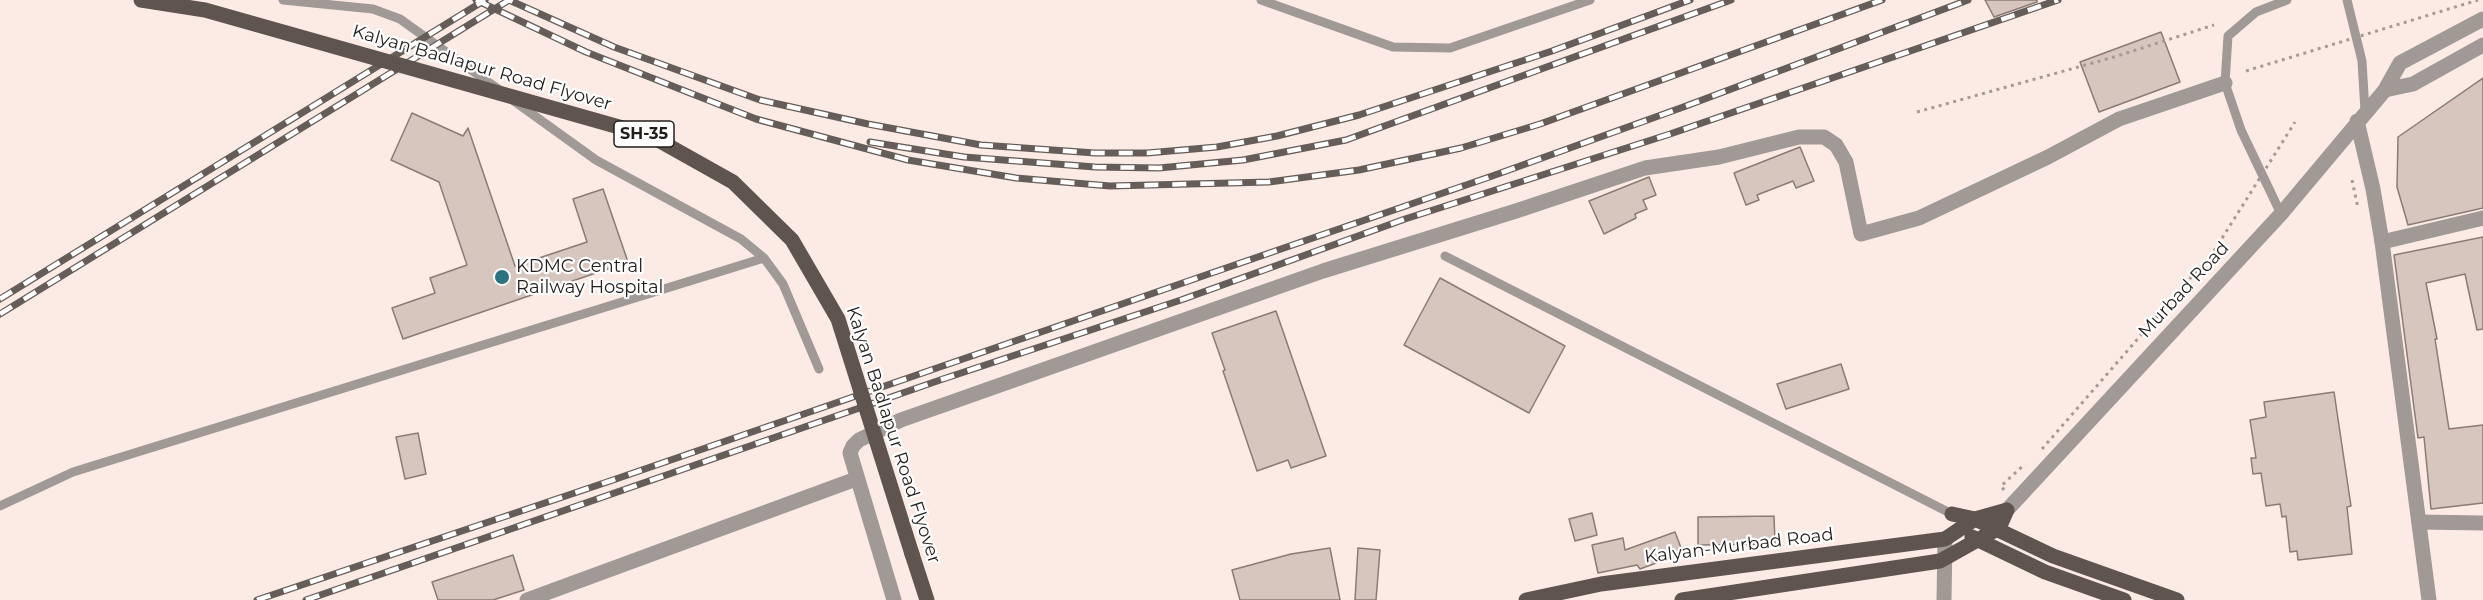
<!DOCTYPE html>
<style>
body{margin:0}
canvas{display:block;background:#fcebe4}
</style>
<canvas width="2483" height="600"></canvas>
<script>
const c = document.querySelector('canvas').getContext('2d');
c.lineJoin = 'round';
function fillPath(path, color) { c.fillStyle = color; c.fill(path, 'evenodd'); }
const poly = rows => new Path2D(rows.map(r => 'M' + r).join(''));
function strokePath(path, color, width, dash) { c.strokeStyle = color; c.lineWidth = width; c.lineCap = dash ? 'butt' : 'round'; c.setLineDash(dash || []); c.stroke(path); }
function label(font, color, halo, rows, align = 'center') {
  c.font = font + ' Montserrat,sans-serif'; c.lineWidth = 4.5; c.setLineDash([]); c.textBaseline = 'middle'; c.strokeStyle = halo; c.fillStyle = color; for (const [text, x, y, turn = 0] of rows) {
    c.save(); c.translate(x, y); c.rotate((+turn || 0) * Math.PI / 180); c.textAlign = isNaN(turn) ? turn : align; if (halo) c.strokeText(text, 0, 0); c.fillText(text, 0, 0); c.restore();
  }
}
const building = poly([
 [1985,0,2037,0,2037,2,1994,17,1985,0],
 [2161,32,2180,82,2099,112,2080,62,2161,32],
 [2483,78,2483,208,2408,225,2397,187,2398,137,2483,78],
 [412,113,463,136,468,128,515,266,587,242,573,199,603,189,628,262,403,339,392,308,435,293,430,278,467,265,439,182,391,160,412,113],
 [1800,147,1814,181,1796,188,1793,181,1757,195,1759,200,1746,205,1734,173,1800,147],
 [1649,177,1656,195,1643,200,1647,209,1635,214,1636,218,1604,234,1589,201,1649,177],
 [2483,237,2483,329,2477,330,2465,274,2426,283,2437,339,2435,339,2449,429,2483,425,2483,503,2431,509,2424,437,2418,438,2394,255,2483,237],
 [1440,278,1565,346,1529,413,1404,345,1440,278],
 [1276,311,1326,456,1291,468,1288,460,1257,471,1223,371,1225,370,1212,333,1276,311],
 [1841,364,1849,389,1786,409,1777,384,1841,364],
 [2334,392,2351,506,2347,507,2352,554,2298,560,2297,551,2290,552,2286,516,2282,517,2280,504,2266,506,2261,473,2253,474,2251,458,2256,458,2250,420,2266,417,2264,402,2334,392],
 [418,433,426,474,405,479,396,437,418,433],
 [1592,513,1597,535,1575,541,1569,519,1592,513],
 [1774,516,1775,544,1698,545,1698,517,1774,516],
 [1675,532,1683,553,1640,569,1637,565,1598,573,1592,545,1623,538,1625,550,1675,532],
 [1330,548,1340,600,1240,600,1232,570,1291,554,1330,548],
 [1358,548,1380,550,1376,600,1355,600,1358,548],
 [513,555,524,590,493,600,438,600,432,582,513,555]
]);
fillPath(building, '#d6c6be');
strokePath(building, '#8a7b75', 1.5);
strokePath(poly([
 [1917,112,2114,57,2214,25],
 [2352,180,2358,208],
 [2004,490,2001,486,2025,464]
]), '#a69a94', 3, [3, 4.5]);
strokePath(poly([
 [283,0,373,9,400,19,498,89],
 [1261,0,1393,47,1450,48,1590,0],
 [2347,0,2362,61,2365,111],
 [514,101,596,160,741,239,764,258,783,284,819,369],
 [2281,214,2241,130,2225,83,2228,36,2256,12,2287,0],
 [1445,256,1952,514],
 [0,506,73,472,764,258]
]), '#a09996', 9);
strokePath(poly([
 [2382,242,2483,218],
 [2419,522,2483,523],
 [527,600,856,479],
 [894,600,850,453,853,446,859,440,901,420,1323,271,1516,211,1645,168,1719,157,1799,137,1824,137,1836,145,1846,162,1861,234,1919,218,2048,157,2119,119,2225,83],
 [1944,600,1945,539]
]), '#a09996', 15);
strokePath(poly([
 [2385,90,2413,84,2483,45],
 [2357,121,2373,189,2382,242,2429,600],
 [2007,510,2281,214,2385,90,2400,63,2483,19]
]), '#a09996', 15);
strokePath(poly([
 [1952,514,1975,519,2053,556,2177,600],
 [1972,537,2045,572,2124,600],
 [912,554,927,600],
 [1526,600,1601,584,1945,539,1975,519,2007,510],
 [1682,600,1940,561,1999,528,2007,510]
]), '#60544f', 15);
const rail = poly([
 [476,0,586,52,756,119,908,160,1016,178,1110,186,1269,182,1359,170,1461,148,1540,124,1882,0],
 [870,142,964,157,1095,167,1159,168,1243,160,1346,140,1731,0],
 [0,299,485,0],
 [0,314,509,0,614,47,760,100,868,124,981,145,1095,153,1147,153,1217,147,1277,136,1359,115,1552,51,1690,0],
 [257,600,613,480,1495,175,1686,106,1968,0],
 [306,600,943,379,1181,300,1405,219,1670,134,2058,0]
]);
strokePath(rail, '#665d59', 7);
strokePath(rail, '#fff', 4.5, [14]);
strokePath(poly([
 [2246,71,2478,0],
 [2042,449,2214,251,2295,122]
]), '#a69a94', 3, [3, 4.5]);
strokePath(poly([
 [141,0,205,10,651,136,733,182,792,240,838,319,912,554]
]), '#60544f', 15);
for (const [x, y, r, color] of [
 [502,277,8,"#2c7280"]
]) { const dot = new Path2D(); dot.arc(x, y, r, 0, 2 * Math.PI); c.fillStyle = color; c.fill(dot); strokePath(dot, '#fff', 2); }
for (const [x, y, w] of [
 [644,134,60]
]) { const box = new Path2D(); box.roundRect(x - w / 2, y - 13, w, 26, 4.5); c.fillStyle = '#fff'; c.fill(box); strokePath(box, '#221c1a', 1.5); }
label('bold 16px', '#221c1a', null, [
 ["SH-35",644,134]
]);
label('18px', '#221c1a', '#fff', [
 ["Kalyan Badlapur Road Flyover",482,68,16],
 ["Murbad Road",2184,290,-47],
 ["Kalyan Badlapur Road Flyover",893,435,72],
 ["Kalyan-Murbad Road",1739,546,-7]
]);
label('18px', '#221c1a', '#fff', [
 ["KDMC Central",516,267],
 ["Railway Hospital",516,288]
], 'left');
</script>
